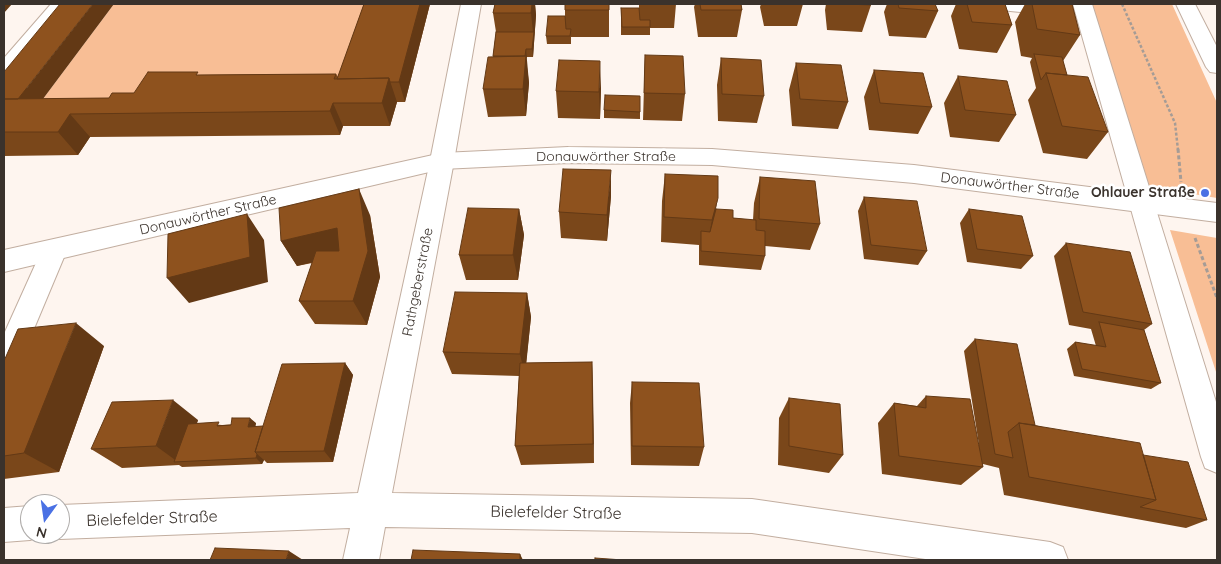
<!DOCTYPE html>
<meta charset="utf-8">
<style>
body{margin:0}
#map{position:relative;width:1221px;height:564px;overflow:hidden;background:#fef5ef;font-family:Quicksand,sans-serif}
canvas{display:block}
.frame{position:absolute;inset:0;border:5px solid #3a322c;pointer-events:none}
.north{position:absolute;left:20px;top:494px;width:50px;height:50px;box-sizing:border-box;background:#fff;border:1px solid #b0adab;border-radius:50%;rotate:194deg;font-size:14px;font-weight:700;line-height:20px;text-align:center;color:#3a322c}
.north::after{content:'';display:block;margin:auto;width:18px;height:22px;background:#4a71e4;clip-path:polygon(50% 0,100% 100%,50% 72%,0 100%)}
</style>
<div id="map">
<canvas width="1221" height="564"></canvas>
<div class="frame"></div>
<div class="north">N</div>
</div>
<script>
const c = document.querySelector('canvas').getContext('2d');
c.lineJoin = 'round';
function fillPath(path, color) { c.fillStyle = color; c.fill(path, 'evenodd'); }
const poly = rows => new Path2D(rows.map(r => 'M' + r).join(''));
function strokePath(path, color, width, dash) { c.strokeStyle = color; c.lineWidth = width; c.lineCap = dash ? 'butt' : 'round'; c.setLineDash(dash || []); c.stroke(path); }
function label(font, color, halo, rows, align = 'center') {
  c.font = font + ' Quicksand,sans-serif'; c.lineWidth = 5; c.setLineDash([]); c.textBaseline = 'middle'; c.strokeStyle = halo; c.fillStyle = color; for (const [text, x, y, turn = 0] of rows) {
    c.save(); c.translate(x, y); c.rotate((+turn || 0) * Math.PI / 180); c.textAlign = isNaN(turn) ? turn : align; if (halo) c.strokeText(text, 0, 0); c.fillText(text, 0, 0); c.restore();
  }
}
fillPath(poly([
 [114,4,377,4,345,97,25,123],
 [1088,4,1172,4,1217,103,1217,198,1139,185],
 [1170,230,1217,238,1217,375]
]), '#f8be95');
const minor = poly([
 [51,4,71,4,11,76,4,78,4,58,51,4],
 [461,4,481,4,454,161,392,493,752,499,1050,542,1063,547,1068,560,932,560,752,533,385,527,379,560,343,560,350,528,60,539,48,534,60,534,60,505,358,493,430,161,461,4],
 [990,4,1056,4,1068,6,1071,10,1068,14,1061,16,1000,10,993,8,990,4],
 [1073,4,1092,4,1217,405,1217,473,1205,468,1201,457,1073,4],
 [1176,4,1195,4,1217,47,1217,73,1210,72,1206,67,1176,4],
 [54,240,63,243,67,250,15,374,4,378,4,334,45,243,54,240],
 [30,506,30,534,42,535,30,540,4,542,4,508,30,506]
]);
const tertiary = poly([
 [568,147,712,149,914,165,1217,203,1217,222,914,183,712,165,568,163,442,169,4,272,4,250,442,153,568,147]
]);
strokePath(minor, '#c2aea0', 2);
strokePath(tertiary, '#c2aea0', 2);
strokePath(poly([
 [1122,4,1175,123,1178,150]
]), '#a59c96', 2.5, [3, 2]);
strokePath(poly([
 [1178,149,1181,182],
 [1195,238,1217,298]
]), '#a59c96', 3, [4, 2.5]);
fillPath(minor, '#fff');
fillPath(tertiary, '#fff');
fillPath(poly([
 [364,4,430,4,405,102,397,102,390,126,343,126,340,135,90,137,78,155,4,156,4,72,43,99,109,98,134,93,200,75,336,74,338,77],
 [495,4,535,4,536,15,533,57,527,57,526,59,529,83,526,116,488,117,483,89,493,56,496,32,493,13],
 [609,4,609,37,571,37,571,44,547,44,546,36,565,16,565,10],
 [639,4,676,4,674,28,650,28,650,35,621,35,621,8,639,8],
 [695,4,741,4,742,10,737,37,698,37,694,7],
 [761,4,803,4,797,26,764,26,760,7],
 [826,4,871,4,871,5,862,32,827,30,825,10],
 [887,4,935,4,938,11,926,38,889,36,884,12],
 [956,4,1005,4,1012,25,997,53,959,49,951,16],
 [1025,4,1072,4,1080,35,1063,61,1067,75,1108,132,1087,159,1043,153,1028,100,1036,88,1030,62,1032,58,1021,56,1015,22],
 [645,55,685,94,682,121,643,120],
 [721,58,764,96,757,123,718,121,717,85],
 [796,63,848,102,838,129,792,126,789,90],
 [874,70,932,107,918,134,869,130,864,97],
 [958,76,1016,115,999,142,950,137,944,103],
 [601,88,600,119,558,118,556,91],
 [640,96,640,119,604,118,604,110],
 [665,174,716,209,733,218,753,220,754,203,760,177,820,224,810,250,765,246,765,256,761,270,699,265,699,245,661,242,662,201],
 [611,196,607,241,561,238,559,212],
 [864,197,927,251,918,265,864,259,858,211],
 [519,209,524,235,518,280,466,280,459,255],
 [969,209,1033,256,1021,269,967,262,960,223],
 [370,215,380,277,367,325,315,324,299,301,312,263,297,266,281,241],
 [1066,243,1152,324,1144,330,1161,383,1151,389,1074,376,1067,349,1075,342,1096,346,1091,329,1069,325,1054,256],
 [527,293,531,317,526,363,592,362,594,463,521,465,515,446,519,376,452,374,443,352],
 [975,339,1035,425,1143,455,1207,520,1186,528,1004,495,999,468,983,464,983,467,961,485,882,474,878,423,894,403,917,406,926,396,979,445,964,351],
 [104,346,59,472,4,479,4,361],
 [345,363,353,375,333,462,267,463,264,460,262,464,182,467,179,465,122,468,91,449,198,420,197,423,222,425,256,423,255,427,263,426],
 [632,382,704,447,699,466,631,465,630,403],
 [789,398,843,455,829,473,778,465,779,418]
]), '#7a471a');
fillPath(poly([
 [4,4,12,4,4,13],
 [93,4,114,4,25,123,11,108],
 [420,4,430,4,405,102,399,82],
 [532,4,535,4,536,15,533,57,532,49,533,32,531,13],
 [526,49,529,83,526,116,523,89],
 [600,61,601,88,600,119,599,92],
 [389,78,397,102,390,126,382,103],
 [333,103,343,126,340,135,330,111],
 [70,114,90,137,78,155,58,132],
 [611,170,611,196,607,241,607,215],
 [359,189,370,215,380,277,367,325,353,301],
 [718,198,713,224,707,246,712,220],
 [519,209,524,235,518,280,513,255],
 [247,214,264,240,268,282,189,303,167,278],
 [337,228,350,253,297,266,281,241],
 [527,293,531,317,525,376,520,354],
 [76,323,104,346,59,472,24,453],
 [592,362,593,384,594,463,593,444],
 [345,363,353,375,333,462,324,451],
 [173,400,198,420,184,461,178,462,156,446],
 [250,418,256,423,254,433,248,427],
 [257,454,264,460,262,464,256,458],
 [289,551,303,560,286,560],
 [520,554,523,560,520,560]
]), '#633915');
const building = poly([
 [60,4,93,4,18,99,4,99,4,72,60,4],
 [364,4,420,4,399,82,390,82,389,78,337,79,364,4],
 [495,4,532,4,531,13,493,13,495,4],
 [565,4,609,4,609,10,565,10,565,4],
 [700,4,741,4,742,10,701,10,700,4],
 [846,4,871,4,871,5,846,4],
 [898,4,935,4,938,11,899,8,898,4],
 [967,4,1005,4,1012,25,972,22,967,4],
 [1032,4,1072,4,1080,35,1037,29,1032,4],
 [621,8,639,8,640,20,650,20,650,27,622,27,621,8],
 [548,16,565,16,566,29,571,29,570,36,546,36,548,16],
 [496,32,534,32,532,49,526,49,525,56,493,56,496,32],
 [1034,54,1062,57,1067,75,1046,73,1041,80,1034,54],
 [645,55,683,56,685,94,644,93,645,55],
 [526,56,523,89,483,89,488,57,526,56],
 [721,58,761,60,764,96,722,94,721,58],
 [559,60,600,61,599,92,556,91,559,60],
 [796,63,841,65,848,102,800,99,796,63],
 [874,70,923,73,932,107,880,103,874,70],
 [148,72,198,72,196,75,336,74,334,79,389,78,382,103,333,103,330,111,70,114,58,132,4,132,4,99,109,98,112,93,134,93,148,72],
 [1046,73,1088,77,1108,132,1062,126,1046,73],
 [958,76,1007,81,1016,115,965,110,958,76],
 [605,95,640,96,640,112,604,110,605,95],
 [563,169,611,170,607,215,559,212,563,169],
 [665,174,718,176,718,198,712,220,664,217,665,174],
 [760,177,815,181,820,224,759,219,760,177],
 [359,189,368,251,353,301,299,301,316,251,339,251,337,228,281,241,279,208,359,189],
 [864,197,917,201,927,251,871,245,864,197],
 [468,208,519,209,513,255,459,255,468,208],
 [716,209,733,210,733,218,756,220,756,230,765,231,765,256,701,251,701,231,710,232,716,209],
 [969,209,1022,216,1033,256,977,249,969,209],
 [247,214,250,257,167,278,168,234,247,214],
 [1066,243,1130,252,1152,324,1083,312,1066,243],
 [455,292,527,293,520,354,443,352,455,292],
 [1099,322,1144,330,1161,383,1082,369,1075,342,1106,347,1099,322],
 [76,323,24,453,4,456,4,361,18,329,76,323],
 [975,339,1017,344,1035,425,1019,423,1008,432,1013,458,995,454,975,339],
 [592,362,593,444,515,446,520,363,592,362],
 [345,363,324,451,255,452,282,364,345,363],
 [632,382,699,383,704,447,632,446,632,382],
 [926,396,970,399,983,467,899,456,894,403,926,408,926,396],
 [789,398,840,404,843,455,789,446,789,398],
 [173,400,156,446,91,449,112,402,173,400],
 [232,418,250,418,248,427,263,426,255,452,257,454,256,458,174,462,188,424,219,422,217,426,231,425,232,418],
 [1019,423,1140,443,1156,500,1029,477,1019,423],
 [1143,455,1188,462,1207,520,1140,507,1156,500,1143,455],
 [215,548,289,551,286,560,210,560,215,548],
 [413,550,520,554,520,560,411,560,413,550],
 [595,558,623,560,595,560,595,558]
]);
fillPath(building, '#8e521e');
strokePath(building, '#633915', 1);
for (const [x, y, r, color] of [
 [1205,193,5,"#4a71e4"]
]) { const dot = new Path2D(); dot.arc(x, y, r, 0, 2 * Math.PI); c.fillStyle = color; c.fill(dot); strokePath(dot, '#fff', 2); }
label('14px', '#3a322c', '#fff', [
 ["Donauwörther Straße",606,157],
 ["Donauwörther Straße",1010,186,7],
 ["Donauwörther Straße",208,215,-13],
 ["Rathgeberstraße",418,282,-79]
]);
label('bold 14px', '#3a322c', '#fff', [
 ["Ohlauer Straße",1195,193]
], 'right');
label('16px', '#3a322c', '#fff', [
 ["Bielefelder Straße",556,513,1],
 ["Bielefelder Straße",152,519,-2]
]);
</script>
